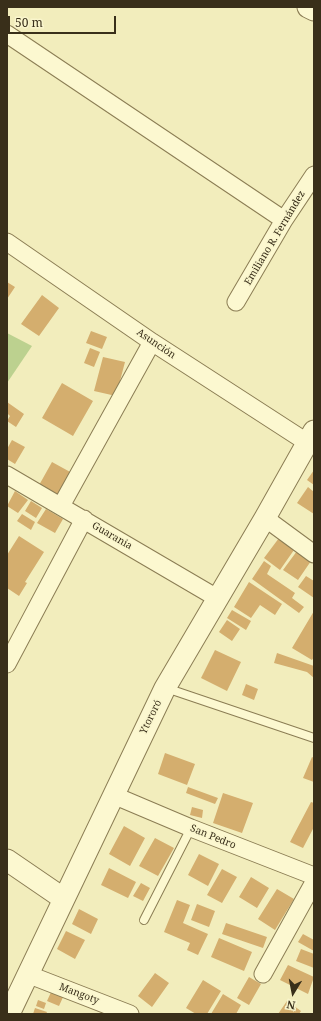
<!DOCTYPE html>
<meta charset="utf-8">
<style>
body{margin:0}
#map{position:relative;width:321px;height:1021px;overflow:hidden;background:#f2edbc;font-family:"Noto Serif",serif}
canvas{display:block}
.frame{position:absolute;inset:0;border:8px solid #392f1a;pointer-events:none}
.north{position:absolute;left:273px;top:973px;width:40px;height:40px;-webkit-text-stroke:3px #f9f5cc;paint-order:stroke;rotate:190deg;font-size:11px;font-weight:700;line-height:16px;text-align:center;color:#392f1a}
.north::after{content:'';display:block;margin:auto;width:14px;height:18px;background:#392f1a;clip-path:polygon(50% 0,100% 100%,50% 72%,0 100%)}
.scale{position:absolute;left:8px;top:16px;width:108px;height:18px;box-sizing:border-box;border:2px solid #392f1a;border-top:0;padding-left:5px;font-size:12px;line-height:14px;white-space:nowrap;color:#392f1a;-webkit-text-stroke:3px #f9f5cc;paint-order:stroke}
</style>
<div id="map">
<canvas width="321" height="1021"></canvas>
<div class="frame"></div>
<div class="north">N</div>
<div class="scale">50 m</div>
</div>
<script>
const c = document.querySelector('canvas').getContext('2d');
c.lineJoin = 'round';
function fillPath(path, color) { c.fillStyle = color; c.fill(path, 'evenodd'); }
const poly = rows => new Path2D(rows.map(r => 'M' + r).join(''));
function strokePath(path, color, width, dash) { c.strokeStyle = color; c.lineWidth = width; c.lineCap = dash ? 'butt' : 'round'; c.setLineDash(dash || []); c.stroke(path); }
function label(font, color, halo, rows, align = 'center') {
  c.font = font + ' "Noto Serif",serif'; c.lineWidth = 3; c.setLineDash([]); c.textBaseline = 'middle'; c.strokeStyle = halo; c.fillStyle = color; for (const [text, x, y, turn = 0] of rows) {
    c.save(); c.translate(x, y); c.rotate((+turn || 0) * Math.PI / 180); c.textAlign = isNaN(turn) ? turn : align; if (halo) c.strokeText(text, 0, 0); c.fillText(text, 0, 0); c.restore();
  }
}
fillPath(poly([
 [7,333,32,346,7,383]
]), '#bcd18f');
fillPath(poly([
 [7,282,15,287,7,299],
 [42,295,59,308,39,336,21,324],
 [91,331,107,337,102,349,86,343],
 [90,348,100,352,94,367,84,363],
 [103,357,125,362,116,396,94,391],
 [62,383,93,401,73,436,42,418],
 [7,402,24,414,16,427,7,421,10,416,7,413],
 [12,440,25,447,15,464,7,459,7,449],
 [52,462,72,473,59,498,38,487],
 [314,470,314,485,307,480],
 [308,487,314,492,314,514,297,503],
 [15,491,28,500,18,513,7,506],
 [31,501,42,508,36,518,25,511],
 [46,509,63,519,55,533,37,523],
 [22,514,35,522,31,530,17,521],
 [19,536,44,552,25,582,27,583,19,596,7,588,7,555],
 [279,538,294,550,280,570,264,558],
 [297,551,311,561,298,580,283,570],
 [264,561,271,566,267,574,295,593,292,598,304,607,299,613,252,579],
 [306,576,314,581,314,598,298,587],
 [249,582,282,604,275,615,260,605,251,618,234,607],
 [232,610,251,621,246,630,227,618],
 [314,611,314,657,312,660,292,648],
 [227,620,240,629,232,641,219,632],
 [215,650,241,662,227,691,201,678],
 [277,653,314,666,314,678,307,672,274,663],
 [246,684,258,689,254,700,242,695],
 [165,753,195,764,187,785,158,774],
 [312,757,314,758,314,782,303,778],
 [188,787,218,798,215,804,186,793],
 [223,793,253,803,242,833,213,823],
 [311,802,314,803,314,827,303,848,290,842],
 [192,807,203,810,202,818,190,815],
 [124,826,145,838,130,866,109,854],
 [155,838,174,848,158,876,139,866],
 [199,854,219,864,208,886,188,875],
 [109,868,136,882,128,898,101,885],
 [222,869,237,877,222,903,207,895],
 [251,877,269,888,257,908,239,897],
 [141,883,150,888,143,901,133,896],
 [277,889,294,899,275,930,258,919],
 [177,900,190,905,183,923,208,934,198,955,187,950,190,943,164,932],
 [197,904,215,911,209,927,191,920],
 [79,909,98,919,91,934,72,924],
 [226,923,267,937,263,948,222,934],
 [66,931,85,940,75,959,57,949],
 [303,934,314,940,314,951,298,942],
 [219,938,252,952,244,971,211,957],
 [301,949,314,954,314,968,296,961],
 [288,965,314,977,308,994,280,980],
 [155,973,169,983,152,1007,138,996],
 [249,977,261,984,249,1005,237,998],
 [203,980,221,991,207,1014,196,1014,186,1008],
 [52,990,64,995,59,1006,47,1001],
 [223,994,241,1005,236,1014,211,1014],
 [38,1000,46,1003,44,1009,36,1006],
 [287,1001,301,1011,299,1014,278,1014],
 [35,1008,47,1012,46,1014,33,1014]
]), '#d4ae6e');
const service = poly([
 [166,688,314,738],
 [144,920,191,828]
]);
const minor = poly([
 [7,34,284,220],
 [7,242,152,342,308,443],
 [236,302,284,220,314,175],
 [7,475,217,598],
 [61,506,152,342],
 [265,518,314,554],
 [7,664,84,519],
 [113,795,191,828,314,876],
 [27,974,130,1014],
 [263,974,314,882]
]);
const tertiary = poly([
 [308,7,314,10],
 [7,860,64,899],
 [9,1014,165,688,265,518,314,431]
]);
strokePath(service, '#8b7d54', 10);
strokePath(minor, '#8b7d54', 19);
strokePath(tertiary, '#8b7d54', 23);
strokePath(service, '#fcf8d0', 8);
strokePath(minor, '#fcf8d0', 17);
strokePath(tertiary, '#fcf8d0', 21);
label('10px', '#392f1a', '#f9f5cc', [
 ["Emiliano R. Fernández",275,238,-59],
 ["Asunción",156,344,34],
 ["Guarania",112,536,30],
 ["Ytororó",151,717,-64],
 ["San Pedro",213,837,22],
 ["Mangoty",79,994,21]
]);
</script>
